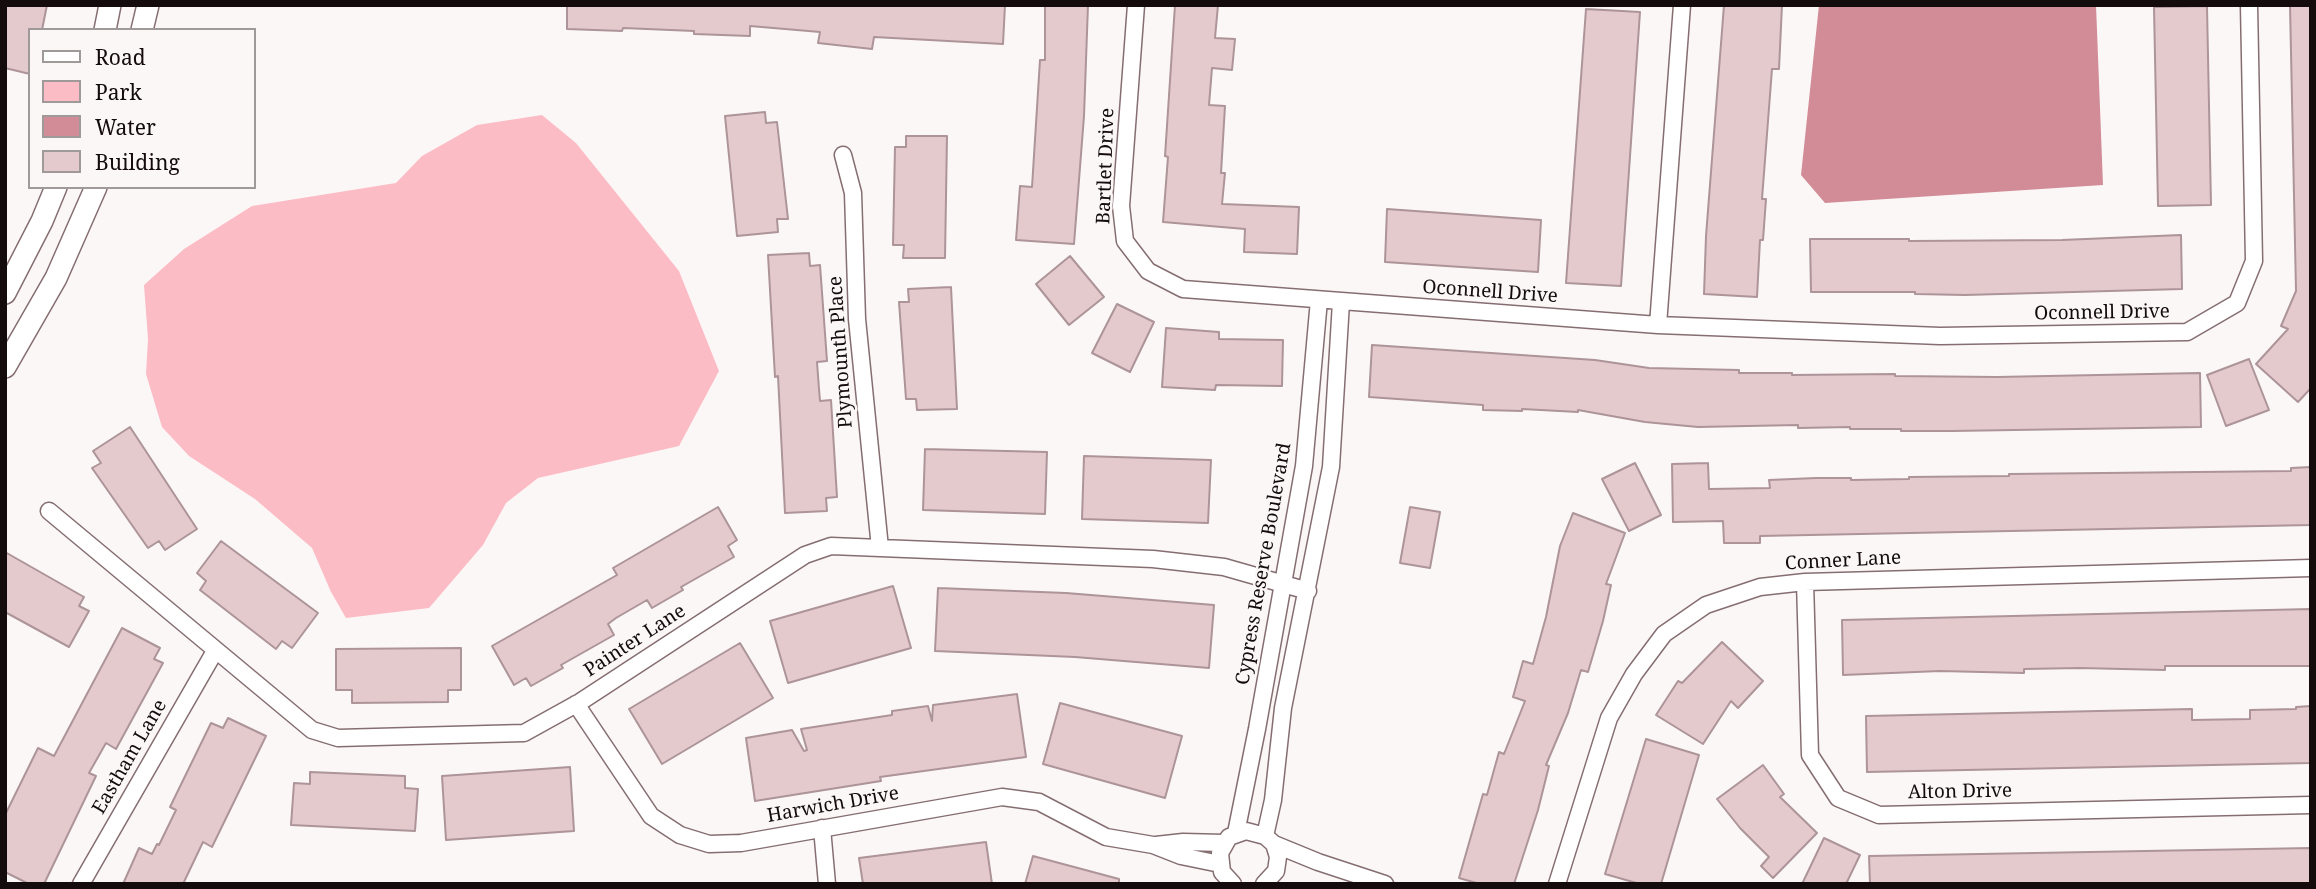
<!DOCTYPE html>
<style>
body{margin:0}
#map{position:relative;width:2316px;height:889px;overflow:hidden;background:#fcf7f7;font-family:"Noto Serif",serif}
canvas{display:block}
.frame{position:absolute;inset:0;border:7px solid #130b0c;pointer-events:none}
.legend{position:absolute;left:28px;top:28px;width:228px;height:161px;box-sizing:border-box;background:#fcf7f7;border:2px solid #9f9999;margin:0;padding:9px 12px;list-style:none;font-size:21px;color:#130b0c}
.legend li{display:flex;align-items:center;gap:14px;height:35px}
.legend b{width:35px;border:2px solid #9f9999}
</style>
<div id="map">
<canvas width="2316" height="889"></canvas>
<div class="frame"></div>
<ul class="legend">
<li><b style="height:9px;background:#fff"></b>Road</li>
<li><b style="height:19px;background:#fcbcc5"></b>Park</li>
<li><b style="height:19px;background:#d18c97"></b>Water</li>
<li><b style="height:19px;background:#e4cacd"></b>Building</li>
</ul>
</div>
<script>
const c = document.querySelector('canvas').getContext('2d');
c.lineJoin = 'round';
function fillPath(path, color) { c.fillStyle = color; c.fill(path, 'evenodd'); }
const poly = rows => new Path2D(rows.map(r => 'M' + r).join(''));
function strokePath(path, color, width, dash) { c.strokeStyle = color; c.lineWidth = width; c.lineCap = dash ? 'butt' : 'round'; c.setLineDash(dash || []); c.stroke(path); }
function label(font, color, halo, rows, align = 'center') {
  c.font = font + ' "Noto Serif",serif'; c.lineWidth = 5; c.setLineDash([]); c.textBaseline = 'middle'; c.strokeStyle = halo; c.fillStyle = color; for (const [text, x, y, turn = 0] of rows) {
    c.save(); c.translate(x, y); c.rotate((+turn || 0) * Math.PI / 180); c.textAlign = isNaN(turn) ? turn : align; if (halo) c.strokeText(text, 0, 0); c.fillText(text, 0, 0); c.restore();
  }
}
fillPath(poly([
 [542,115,576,143,679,271,719,371,679,446,538,478,506,503,483,545,429,608,346,618,331,592,312,548,255,499,189,456,162,427,146,374,148,339,144,285,184,249,252,206,396,183,422,156,477,125]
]), '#fcbcc5');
fillPath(poly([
 [1819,5,2096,5,2103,185,1825,203,1801,175]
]), '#d18c97');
const building = poly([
 [5,5,47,5,42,30,30,30,30,74,5,68,5,5],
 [567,5,1005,5,1003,44,874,37,872,49,818,43,820,32,750,26,750,36,694,34,694,31,623,28,622,31,567,29,567,5],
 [1045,5,1088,5,1084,116,1074,244,1016,240,1020,186,1032,187,1040,60,1045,60,1045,5],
 [1175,5,1218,5,1215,38,1235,39,1232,70,1212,68,1209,105,1225,106,1221,173,1225,173,1222,204,1299,207,1297,254,1244,252,1245,229,1163,222,1168,157,1165,156,1175,5],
 [1724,5,1782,5,1779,69,1772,69,1762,199,1766,199,1763,240,1760,240,1757,297,1704,294,1706,236,1724,5],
 [2290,5,2311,5,2311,388,2298,402,2256,364,2288,329,2281,326,2296,291,2290,5],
 [2207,6,2211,205,2158,206,2154,7,2207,6],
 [1586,9,1640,12,1621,286,1566,283,1586,9],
 [765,112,766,123,777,122,788,219,777,219,778,232,737,236,725,116,765,112],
 [906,136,947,136,945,258,903,258,904,245,893,245,895,147,906,147,906,136],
 [1387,209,1541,220,1538,272,1385,262,1387,209],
 [2181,235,2182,289,1965,295,1915,294,1915,292,1811,292,1810,239,1909,239,1909,241,2062,240,2181,235],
 [809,253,810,266,820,265,827,361,817,362,819,389,820,401,831,400,837,497,826,498,827,511,785,513,778,376,775,377,768,255,809,253],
 [1070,256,1104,297,1069,325,1036,284,1070,256],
 [951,287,957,409,917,410,916,399,906,399,899,302,909,302,908,289,951,287],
 [1117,304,1154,322,1130,372,1092,353,1117,304],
 [1166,328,1219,332,1219,339,1283,340,1282,386,1216,385,1215,390,1162,387,1166,328],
 [1372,345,1595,360,1649,368,1739,370,1739,373,1792,373,1792,375,1895,374,1895,376,1997,377,2200,373,2201,427,1952,431,1901,431,1901,429,1850,429,1850,427,1798,428,1798,425,1698,427,1645,422,1578,410,1578,412,1522,409,1522,411,1483,410,1483,405,1369,397,1372,345],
 [2249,359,2269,410,2226,426,2207,375,2249,359],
 [130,427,197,529,165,550,159,541,148,548,92,468,101,463,93,451,130,427],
 [925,449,1047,452,1045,514,923,510,925,449],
 [1084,456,1211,460,1208,523,1082,519,1084,456],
 [1635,463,1661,515,1629,531,1602,479,1635,463],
 [1708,463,1709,489,1770,488,1769,480,1816,478,1851,478,1851,480,1909,479,1909,477,2009,476,2009,474,2291,471,2291,468,2311,467,2311,525,1760,536,1760,543,1724,543,1723,521,1673,522,1672,464,1708,463],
 [718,507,737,540,728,546,734,557,681,587,683,590,652,608,647,600,616,618,608,624,614,635,561,665,563,668,531,686,526,678,514,685,492,646,617,575,613,568,718,507],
 [1410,507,1440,512,1430,568,1400,563,1410,507],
 [1573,513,1625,533,1606,584,1611,585,1603,621,1588,672,1581,670,1568,713,1546,765,1549,766,1538,810,1514,884,1480,884,1459,878,1483,794,1487,795,1499,752,1504,754,1525,701,1513,697,1523,661,1533,664,1546,617,1560,546,1573,513],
 [221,541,318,613,292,648,282,641,276,649,200,590,206,581,197,573,221,541],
 [5,552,84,597,79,606,89,611,69,647,5,612,5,552],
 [893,586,911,648,788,683,770,621,893,586],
 [938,588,1066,593,1214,605,1209,668,1075,657,935,651,938,588],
 [2311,609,2311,666,2165,666,2165,670,2080,668,2024,669,2024,673,1940,671,1843,675,1842,620,2311,609],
 [122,628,160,648,154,659,163,663,116,749,106,743,89,773,96,776,44,884,29,884,5,872,5,815,38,748,54,756,122,628],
 [1722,642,1763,681,1738,708,1731,701,1703,744,1656,715,1678,681,1682,683,1722,642],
 [740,643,773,698,662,764,629,709,740,643],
 [461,648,461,690,448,690,448,702,352,703,352,690,336,690,336,649,461,648],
 [1017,694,1026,757,880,777,881,781,755,801,746,738,792,730,804,751,807,750,801,729,892,715,892,711,928,706,932,721,933,705,1017,694],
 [1060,703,1182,736,1165,798,1043,764,1060,703],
 [2311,706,2311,763,1867,772,1866,716,2192,709,2192,720,2250,719,2250,710,2296,709,2296,707,2311,706],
 [228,718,266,736,212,847,203,842,183,884,123,884,139,848,152,854,157,844,159,845,176,810,170,807,211,723,223,728,228,718],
 [1646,739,1699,755,1661,884,1640,884,1605,874,1646,739],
 [1763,765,1784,794,1780,797,1817,833,1773,878,1761,866,1769,857,1740,828,1717,799,1763,765],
 [570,767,574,831,446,840,442,776,570,767],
 [310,772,405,776,405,788,418,789,415,831,291,825,294,783,310,784,310,772],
 [1824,838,1860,855,1846,884,1802,884,1824,838],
 [986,842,992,884,863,884,859,858,986,842],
 [2311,848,2311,884,1870,884,1869,856,2311,848],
 [1033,856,1119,879,1119,884,1025,884,1033,856]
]);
fillPath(building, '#e4cacd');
strokePath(building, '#ac9498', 2);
const street = poly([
 [1136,5,1121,206,1125,241,1148,271,1183,289,1658,325,1940,336,2187,332,2237,303,2254,261,2249,5],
 [843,155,853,193,857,319,880,548],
 [1658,325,1682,5],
 [49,511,312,730,338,738,524,733,580,702,805,555,831,546,1153,559,1224,567,1308,591],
 [1805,582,1810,755,1838,798,1879,815,2311,805],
 [576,704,651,816,680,835,709,844,741,843,1002,797,1039,802,1106,837,1153,845,1181,856,1220,864],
 [822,828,827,884],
 [1236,833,1257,729,1304,466,1319,300],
 [1265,836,1273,800,1283,708,1331,467,1341,302],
 [1274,844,1318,862,1385,884],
 [1156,845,1183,842,1224,843],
 [81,884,215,651],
 [1233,884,1222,872,1220,853,1229,837,1246,831,1265,836,1274,844,1278,857,1276,871,1264,884],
 [1557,884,1609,718,1634,674,1664,634,1706,605,1760,587,1805,582,2311,568]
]);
const secondary = poly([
 [105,30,110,5],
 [142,30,148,5],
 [5,293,42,221,56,187],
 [5,367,56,278,96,187]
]);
strokePath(street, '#856e71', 19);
strokePath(secondary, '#856e71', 24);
strokePath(street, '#fff', 16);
strokePath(secondary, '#fff', 21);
label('19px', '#130b0c', '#fcf7f7', [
 ["Bartlet Drive",1106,166,-88],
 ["Oconnell Drive",1490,292,4],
 ["Oconnell Drive",2102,313,-1],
 ["Plymounth Place",841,352,-94],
 ["Conner Lane",1843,561,-3],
 ["Cypress Reserve Boulevard",1264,564,-80],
 ["Painter Lane",635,641,-33],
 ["Eastham Lane",130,757,-60],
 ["Alton Drive",1960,792,-1],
 ["Harwich Drive",833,805,-10]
]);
</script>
